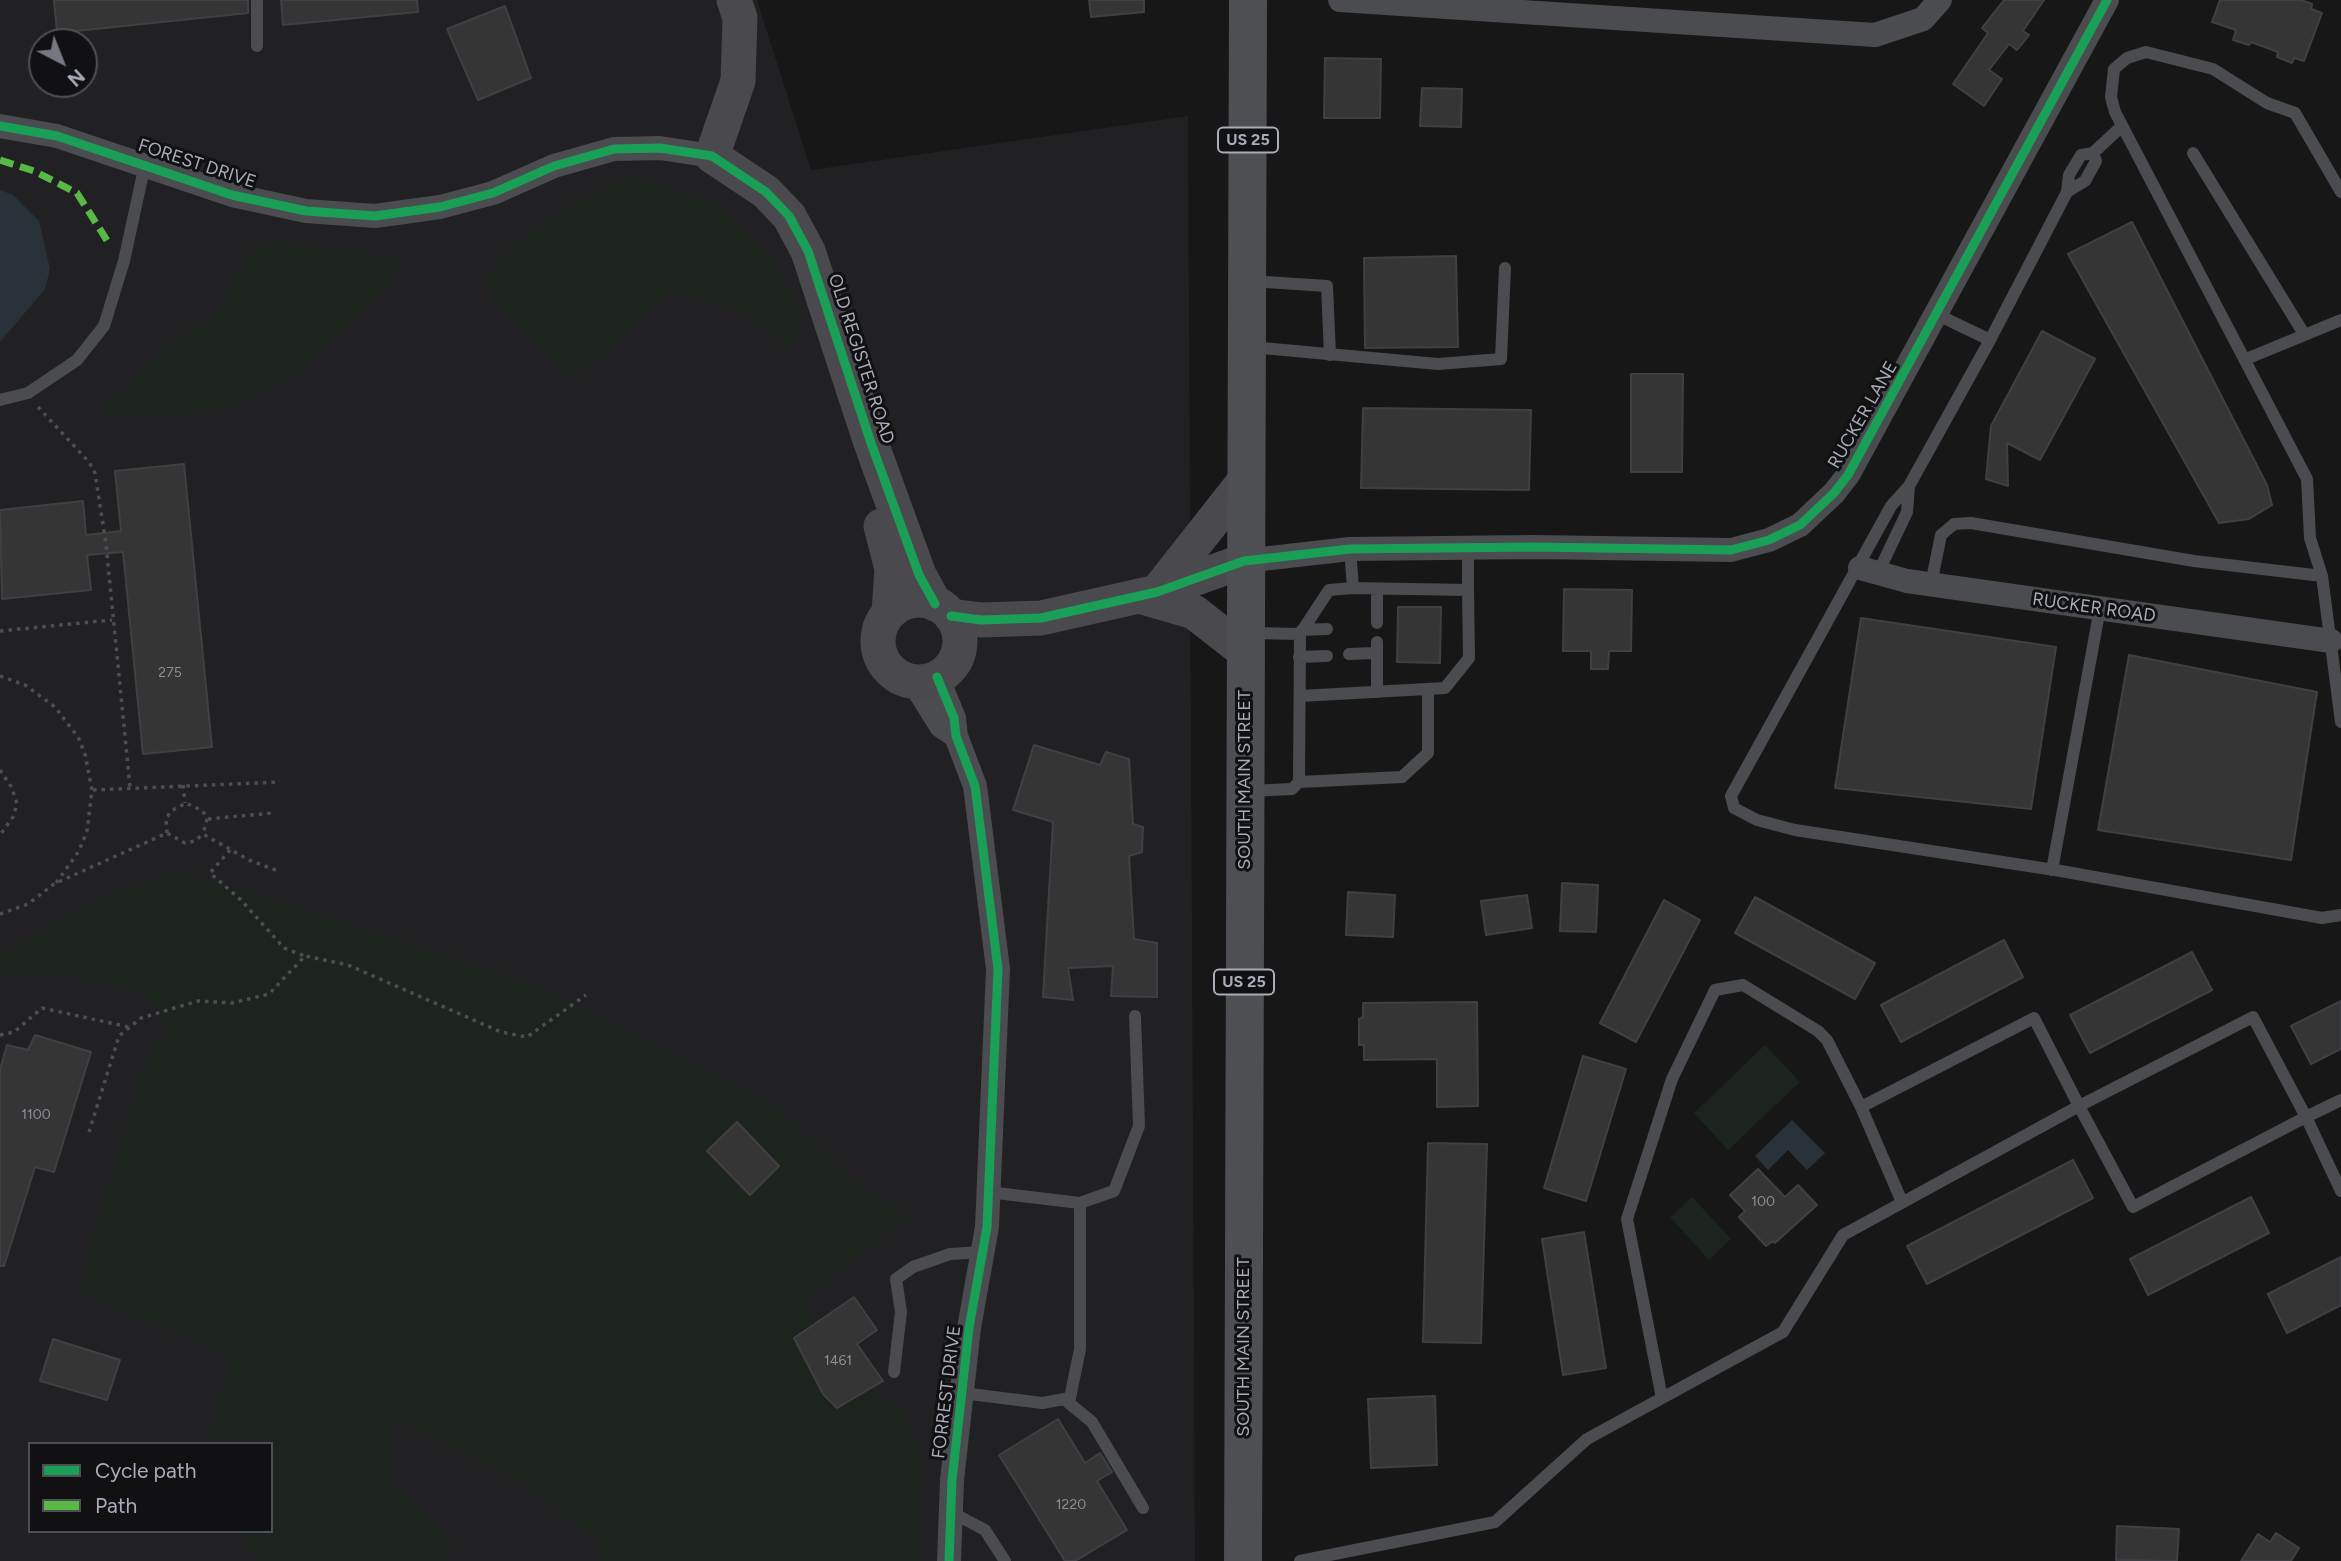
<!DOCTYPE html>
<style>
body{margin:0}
#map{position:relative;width:2341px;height:1561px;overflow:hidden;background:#171717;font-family:Figtree,sans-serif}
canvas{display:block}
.legend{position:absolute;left:28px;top:1442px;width:245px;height:91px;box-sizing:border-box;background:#111113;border:2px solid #4d4f55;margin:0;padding:9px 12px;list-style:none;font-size:21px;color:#a8adb8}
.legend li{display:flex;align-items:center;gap:14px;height:35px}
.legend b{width:35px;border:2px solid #4d4f55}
.north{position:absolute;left:28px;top:28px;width:70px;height:70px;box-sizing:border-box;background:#111113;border:2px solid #4d4f55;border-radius:50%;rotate:138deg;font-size:19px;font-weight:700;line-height:28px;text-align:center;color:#a8adb8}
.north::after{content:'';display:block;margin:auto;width:24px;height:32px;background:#757880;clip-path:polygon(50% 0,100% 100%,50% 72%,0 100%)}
</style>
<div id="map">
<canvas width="2341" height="1561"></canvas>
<ul class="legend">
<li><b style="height:9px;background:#1a9f57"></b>Cycle path</li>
<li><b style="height:9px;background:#58b947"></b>Path</li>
</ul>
<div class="north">N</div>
</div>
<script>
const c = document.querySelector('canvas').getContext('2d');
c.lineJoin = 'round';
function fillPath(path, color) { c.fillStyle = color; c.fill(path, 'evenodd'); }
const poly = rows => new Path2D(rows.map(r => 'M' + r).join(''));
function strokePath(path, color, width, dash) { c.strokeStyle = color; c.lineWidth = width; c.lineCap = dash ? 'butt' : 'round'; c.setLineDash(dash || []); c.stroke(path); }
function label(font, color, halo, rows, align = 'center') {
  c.font = font + ' Figtree,sans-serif'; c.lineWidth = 6; c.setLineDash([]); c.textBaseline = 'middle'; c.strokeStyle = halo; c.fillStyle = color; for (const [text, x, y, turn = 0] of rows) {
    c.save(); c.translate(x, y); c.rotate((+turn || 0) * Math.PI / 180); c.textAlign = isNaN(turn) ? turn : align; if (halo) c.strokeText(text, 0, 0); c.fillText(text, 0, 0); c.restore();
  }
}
fillPath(poly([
 [0,0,757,0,811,170,1188,116,1195,1561,0,1561],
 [42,42,84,42,84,84,42,84],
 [30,1444,271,1444,271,1531,30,1531]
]), '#212123');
fillPath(poly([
 [630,175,715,202,767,253,807,319,788,347,741,311,673,291,573,379,524,332,482,283,512,245,574,202],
 [273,240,402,258,378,297,298,373,241,405,169,418,123,417,99,406,126,388,181,337,219,311,252,248],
 [177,871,321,914,529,982,674,1052,775,1106,852,1178,908,1217,801,1303,863,1388,903,1410,923,1458,917,1561,599,1561,600,1544,528,1486,391,1418,390,1480,451,1539,448,1561,259,1561,237,1531,271,1531,271,1444,207,1444,232,1357,80,1293,100,1212,143,1071,170,1024,142,992,62,975,0,975,0,958,4,952,91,902],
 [1765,1045,1800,1082,1728,1150,1694,1113],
 [1692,1197,1731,1239,1709,1260,1670,1217]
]), '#1d241e');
fillPath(poly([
 [0,190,13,195,39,221,50,269,45,289,0,342],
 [1792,1120,1825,1153,1807,1170,1788,1150,1768,1170,1755,1156]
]), '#2a3239');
const building = poly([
 [54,0,248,0,248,13,57,33,54,0],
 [281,0,417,0,418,12,283,25,281,0],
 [1089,0,1144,0,1144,12,1091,17,1089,0],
 [2004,0,2044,0,2023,31,2029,35,2017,50,2009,44,1989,70,2002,79,1984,106,1953,84,1988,33,1982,28,2004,0],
 [2220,0,2301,0,2312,4,2311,9,2322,13,2304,61,2294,58,2292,63,2277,57,2278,52,2251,42,2249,45,2233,40,2236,30,2212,22,2220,0],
 [505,6,531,78,478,100,447,29,505,6],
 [1325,58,1381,59,1380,118,1324,118,1325,58],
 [1422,88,1462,89,1461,127,1420,126,1422,88],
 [2132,222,2267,485,2272,505,2249,519,2219,523,2068,254,2132,222],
 [1456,256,1458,347,1365,348,1364,258,1456,256],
 [2042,331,2095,359,2040,460,2007,443,2008,486,1986,479,1991,426,2042,331],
 [1631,374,1683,374,1682,472,1631,472,1631,374],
 [1363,408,1531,410,1529,490,1361,488,1363,408],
 [184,464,212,747,143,754,123,552,87,555,91,590,2,599,0,510,83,501,86,535,121,531,115,471,184,464],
 [1564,589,1632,590,1631,651,1609,651,1608,669,1591,669,1591,651,1563,651,1564,589],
 [1398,607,1441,607,1440,663,1397,662,1398,607],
 [1861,618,2056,647,2031,809,1835,788,1861,618],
 [2129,655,2317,692,2291,860,2098,830,2129,655],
 [1034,745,1100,765,1106,752,1129,759,1133,824,1143,827,1142,852,1129,856,1134,939,1157,943,1157,997,1111,996,1113,966,1068,968,1073,1000,1043,997,1053,822,1013,810,1034,745],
 [1562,883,1598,885,1596,932,1560,931,1562,883],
 [1348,892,1395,895,1393,937,1346,935,1348,892],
 [1527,895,1532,928,1486,935,1481,901,1527,895],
 [1755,897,1875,963,1855,999,1735,933,1755,897],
 [1664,900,1700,920,1636,1042,1600,1023,1664,900],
 [2004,940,2023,977,1901,1042,1881,1005,2004,940],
 [2192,952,2212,990,2090,1053,2070,1015,2192,952],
 [2341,1001,2341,1049,2311,1064,2291,1026,2341,1001],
 [1477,1002,1478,1106,1437,1107,1437,1059,1364,1060,1364,1045,1359,1045,1359,1019,1363,1017,1363,1003,1477,1002],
 [35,1035,91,1052,54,1172,35,1167,4,1266,0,1266,0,1070,7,1045,28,1050,35,1035],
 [1583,1056,1626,1069,1586,1201,1544,1188,1583,1056],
 [737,1122,779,1166,750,1195,707,1151,737,1122],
 [1428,1143,1487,1144,1481,1343,1423,1342,1428,1143],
 [2073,1160,2093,1198,1927,1284,1907,1246,2073,1160],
 [1758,1169,1785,1197,1798,1185,1817,1205,1775,1243,1773,1241,1766,1246,1739,1217,1745,1211,1730,1195,1758,1169],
 [2251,1197,2269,1233,2148,1295,2130,1259,2251,1197],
 [1584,1232,1606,1368,1563,1375,1542,1239,1584,1232],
 [2341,1257,2341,1305,2287,1333,2268,1294,2341,1257],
 [854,1297,877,1330,857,1344,883,1381,837,1408,823,1394,794,1338,854,1297],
 [53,1339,120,1360,107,1400,40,1381,53,1339],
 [1435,1396,1437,1465,1371,1468,1368,1399,1435,1396],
 [1058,1419,1085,1463,1100,1453,1112,1472,1097,1481,1127,1530,1075,1561,1065,1561,999,1455,1058,1419],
 [2117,1526,2179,1529,2177,1561,2116,1560,2117,1526],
 [2276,1533,2299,1548,2291,1561,2241,1561,2258,1534,2270,1542,2276,1533]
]);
fillPath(building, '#353536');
strokePath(building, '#3f4043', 2);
strokePath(poly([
 [38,407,89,462,95,473,106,544,130,787],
 [0,631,112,620],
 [0,676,25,685,55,707,78,737,85,754,92,790,87,831,79,851,56,883],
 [0,770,12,788,17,804,13,817,0,835],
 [183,785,185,803],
 [93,790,280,782],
 [208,819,272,813],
 [167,833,166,819,171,811,186,803,203,811,207,819,203,834],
 [230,850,210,873,241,900,284,948,305,956],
 [0,914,28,904,54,884,167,833,185,843,195,841,203,834,249,860,278,871],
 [0,1035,14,1032,42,1008,129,1027],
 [89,1132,119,1036,141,1018,198,1001,232,1003,269,994,305,956,348,965,501,1032,527,1037,586,995]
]), '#4d4e52', 3.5, [3.5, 5]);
strokePath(poly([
 [257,46,257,0],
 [2093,153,2096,161,2085,181,2067,192,2069,175,2081,155,2093,153,2122,126],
 [2193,153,2304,334],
 [2341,192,2295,113,2267,103,2213,69,2146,52,2127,58,2114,69,2111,97,2115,112,2307,479,2310,538,2322,576,2341,722],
 [1250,281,1327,286,1330,355],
 [1938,315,1990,340,1909,486,1891,506,1731,796,1734,808,1757,820,1795,830,2061,871,2322,918,2341,915],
 [1990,340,2067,192],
 [1251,347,1438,364,1501,359,1505,268],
 [2246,359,2341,320],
 [0,400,28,393,77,360,104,326,124,261,145,164],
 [1878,573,1907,512,1909,486],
 [1931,584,1941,535,1954,524,1971,523,2194,561,2322,576],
 [1353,588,1468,590,1468,548],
 [1377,623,1377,589],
 [1302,630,1327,629],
 [1249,633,1300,634,1329,590,1353,588,1350,549],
 [1349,654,1377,653],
 [1299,657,1327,656],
 [1377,692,1377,642],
 [1300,696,1445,688,1469,658,1468,590],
 [1299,782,1402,777,1428,753,1428,689],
 [1250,791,1292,789,1299,782,1300,634],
 [2052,870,2100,608],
 [2341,1100,2306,1117,2133,1207,2079,1106,2253,1017,2306,1117,2341,1191],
 [988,1192,1080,1203,1114,1191,1139,1126,1135,1016],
 [894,1372,901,1312,896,1279,913,1267,950,1254,982,1252],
 [962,1393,1042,1403,1070,1398,1080,1349,1080,1203],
 [1662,1398,1627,1219,1672,1079,1715,990,1743,985,1818,1031,1827,1040,1861,1107],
 [1064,1399,1092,1422,1143,1508],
 [951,1512,985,1530,1005,1561],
 [1300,1561,1495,1522,1587,1439,1783,1332,1843,1235,2079,1106,2034,1018,1861,1107,1902,1202]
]), '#4b4c50', 12);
strokePath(poly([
 [1340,0,1875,35,1923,19,1940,0],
 [0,126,57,136,232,195,306,211,375,216,440,207,493,193,554,166,614,149,660,148,712,156],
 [1244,561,1350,549,1534,547,1731,550,1769,540,1800,525,1834,493,1848,475,2107,0],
 [1860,568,1907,581,2331,641],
 [937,677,954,718,956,736,975,786,998,969,987,1227,969,1328,952,1480,949,1561],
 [913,681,941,726,956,736]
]), '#4b4c50', 24);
strokePath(poly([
 [734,0,740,18,738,81,712,156,766,192,789,216,808,251,871,443,919,575,935,604],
 [881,526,892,569,889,612],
 [1157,592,1246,479],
 [1139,596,1194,612,1244,651],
 '878 641a41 41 0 1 1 82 0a41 41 0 1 1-82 0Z',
 [951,616,981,620,1041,618,1157,592,1244,561]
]), '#4a4a4e', 35);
strokePath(poly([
 [1243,1561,1248,0]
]), '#4d4f52', 38);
strokePath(poly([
 [0,160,34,171,77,193,108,242]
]), '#58b947', 7, [14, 7]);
strokePath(poly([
 [0,126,57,136,232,195,306,211,375,216,440,207,493,193,554,166,614,149,660,148,712,156,766,192,789,216,808,251,871,443,919,575,935,604],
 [951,616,981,620,1041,618,1157,592,1244,561,1350,549,1534,547,1731,550,1769,540,1800,525,1834,493,1848,475,2107,0],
 [937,677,954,718,956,736,975,786,998,969,987,1227,969,1328,952,1480,949,1561]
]), '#1a9f57', 9);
label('14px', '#8b8f98', null, [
 ["275",170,673],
 ["1100",36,1115],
 ["100",1763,1202],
 ["1461",838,1361],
 ["1220",1071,1505]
]);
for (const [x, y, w] of [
 [1248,140,60],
 [1244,982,60]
]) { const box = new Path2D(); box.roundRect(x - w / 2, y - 12.5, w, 25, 5); c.fillStyle = '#111113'; c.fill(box); strokePath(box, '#a8adb8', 2); }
label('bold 16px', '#a8adb8', null, [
 ["US 25",1248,140],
 ["US 25",1244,982]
]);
label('18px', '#a8adb8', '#111113', [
 ["FOREST DRIVE",197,164,18],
 ["OLD REGISTER ROAD",861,359,72],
 ["RUCKER LANE",1863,415,-60],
 ["RUCKER ROAD",2094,608,8],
 ["SOUTH MAIN STREET",1245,780,-90],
 ["SOUTH MAIN STREET",1244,1347,-90],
 ["FORREST DRIVE",947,1392,-83]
]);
</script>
